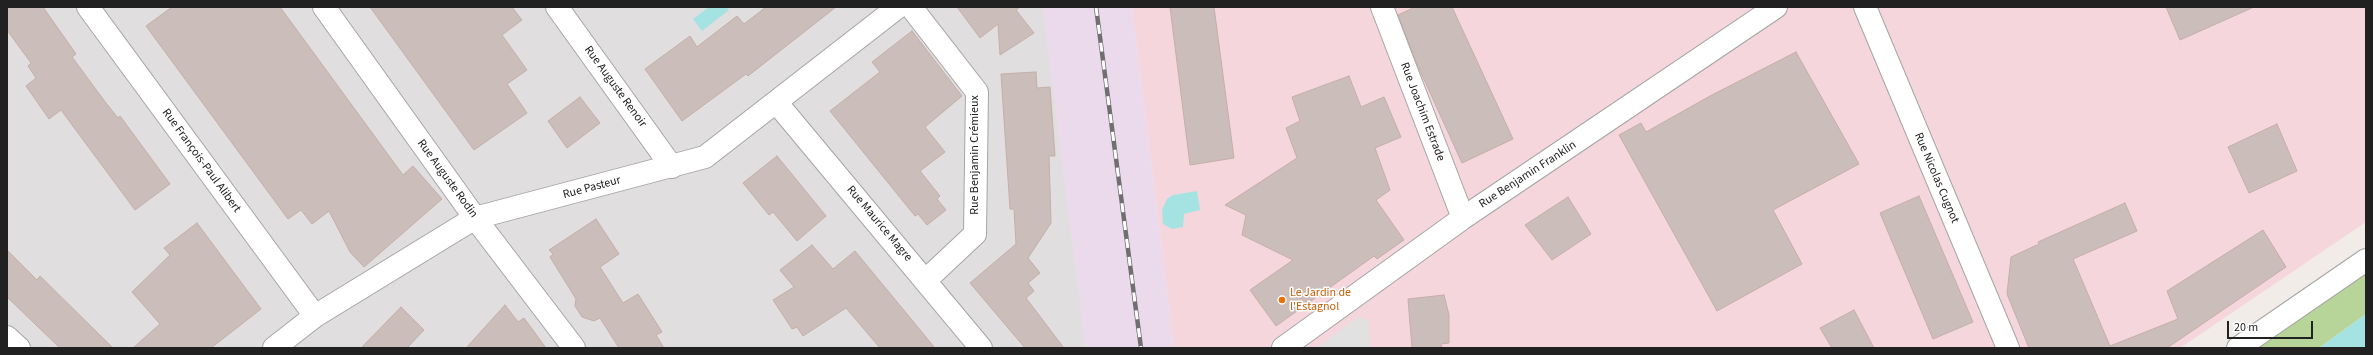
<!DOCTYPE html>
<meta charset="utf-8">
<style>
body{margin:0}
#map{position:relative;width:2373px;height:355px;overflow:hidden;background:#f2ece8;font-family:"Source Sans 3",sans-serif}
canvas{display:block}
.frame{position:absolute;inset:0;border:8px solid #212121;pointer-events:none}
.scale{position:absolute;left:2227px;top:321px;width:86px;height:18px;box-sizing:border-box;border:2px solid #212121;border-top:0;padding-left:5px;font-size:12px;line-height:14px;white-space:nowrap;color:#212121;-webkit-text-stroke:3px #fff;paint-order:stroke}
</style>
<div id="map">
<canvas width="2373" height="355"></canvas>
<div class="frame"></div>
<div class="scale">20 m</div>
</div>
<script>
const c = document.querySelector('canvas').getContext('2d');
c.lineJoin = 'round';
function fillPath(path, color) { c.fillStyle = color; c.fill(path, 'evenodd'); }
const poly = rows => new Path2D(rows.map(r => 'M' + r).join(''));
function strokePath(path, color, width, dash) { c.strokeStyle = color; c.lineWidth = width; c.lineCap = dash ? 'butt' : 'round'; c.setLineDash(dash || []); c.stroke(path); }
function label(font, color, halo, rows, align = 'center') {
  c.font = font + ' "Source Sans 3",sans-serif'; c.lineWidth = 3; c.setLineDash([]); c.textBaseline = 'middle'; c.strokeStyle = halo; c.fillStyle = color; for (const [text, x, y, turn = 0] of rows) {
    c.save(); c.translate(x, y); c.rotate((+turn || 0) * Math.PI / 180); c.textAlign = isNaN(turn) ? turn : align; if (halo) c.strokeText(text, 0, 0); c.fillText(text, 0, 0); c.restore();
  }
}
fillPath(poly([
 [7,7,1043,7,1086,348,7,348]
]), '#e0dedf');
fillPath(poly([
 [1132,7,2366,7,2366,222,2180,348,1174,348]
]), '#f4d6dc');
fillPath(poly([
 [1043,7,1132,7,1174,348,1086,348]
]), '#ebd9ec');
fillPath(poly([
 [2366,272,2366,314,2319,348,2256,348]
]), '#b8d599');
fillPath(poly([
 [1358,317,1369,321,1370,348,1316,348]
]), '#e1e1e1');
fillPath(poly([
 [709,7,726,7,729,10,702,31,693,19],
 [1197,191,1200,210,1184,214,1183,227,1172,229,1163,224,1162,210,1167,199,1173,195],
 [2366,314,2366,348,2319,348]
]), '#a5e3e3');
const building = poly([
 [7,7,43,7,76,54,72,57,106,103,118,118,120,116,170,184,135,210,61,110,49,119,26,86,36,78,28,66,31,63,7,30,7,7],
 [172,7,280,7,403,175,413,166,442,199,364,267,350,252,329,211,312,224,301,210,288,219,146,26,172,7],
 [370,7,512,7,522,20,502,35,527,70,507,84,527,113,474,150,370,7],
 [766,7,836,7,748,76,746,74,682,121,645,69,690,36,697,47,737,16,744,24,766,7],
 [957,7,1020,7,1016,10,1034,33,1000,55,998,24,980,38,957,7],
 [1170,7,1214,7,1234,158,1190,165,1170,7],
 [1415,7,1452,7,1513,139,1462,163,1417,64,1398,15,1415,7],
 [2166,7,2254,7,2180,40,2166,7],
 [912,31,962,96,925,127,945,152,920,171,940,196,937,199,946,210,927,225,918,214,915,216,830,111,880,72,872,62,912,31],
 [1796,52,1859,164,1773,210,1802,264,1717,311,1619,135,1641,123,1646,132,1710,96,1796,52],
 [1036,72,1037,88,1050,87,1055,156,1049,156,1051,223,1028,258,1040,273,1028,283,1034,291,1026,298,1064,348,1025,348,970,283,1016,244,1014,209,1010,209,1001,74,1036,72],
 [1349,76,1361,107,1384,97,1401,137,1375,148,1390,190,1376,200,1404,240,1377,259,1374,256,1276,326,1250,290,1293,260,1242,235,1246,215,1225,205,1297,158,1286,128,1300,121,1292,97,1349,76],
 [580,97,600,123,567,148,548,121,580,97],
 [2277,124,2297,171,2249,193,2228,147,2277,124],
 [777,156,826,216,797,241,773,212,769,215,743,183,777,156],
 [1919,196,1973,322,1933,339,1880,213,1919,196],
 [1568,197,1591,234,1552,260,1525,225,1568,197],
 [2125,203,2137,231,2073,259,2110,346,2178,319,2167,291,2263,230,2286,267,2167,348,2029,348,2007,294,2011,257,2039,244,2038,242,2125,203],
 [596,219,619,254,600,267,623,303,638,294,662,332,656,335,664,348,619,348,600,318,594,321,582,317,575,306,576,299,550,257,553,254,549,250,596,219],
 [197,223,261,309,211,348,133,348,160,324,132,292,170,255,164,248,197,223],
 [812,245,833,269,855,251,935,348,880,348,846,308,803,336,797,327,792,329,773,300,794,287,780,270,812,245],
 [7,250,37,280,40,276,113,348,60,348,7,297,7,250],
 [1444,295,1449,315,1449,343,1441,344,1442,348,1412,348,1408,299,1444,295],
 [505,305,518,322,524,318,546,348,466,348,505,305],
 [401,307,424,330,407,348,361,348,401,307],
 [1854,310,1874,348,1832,348,1820,328,1854,310]
]);
fillPath(building, '#cbbdba');
strokePath(building, '#c5afa8', 1);
const minor = poly([
 [88,7,315,316],
 [324,7,475,218,574,348],
 [557,7,672,167],
 [911,7,977,92,975,234,926,280],
 [1382,7,1463,218],
 [1865,7,2008,348],
 [776,102,981,348],
 [7,337,19,348],
 [274,348,315,316,475,218,705,157,898,7],
 [1283,348,1463,218,1776,7],
 [2238,348,2366,260]
]);
strokePath(minor, '#a5a5a5', 24);
strokePath(minor, '#fff', 22);
const rail = poly([
 [1096,7,1141,348]
]);
strokePath(rail, '#6f6f6f', 4.5);
strokePath(rail, '#fff', 3, [9]);
for (const [x, y, r, color] of [
 [1282,300,4,"#e8710a"]
]) { const dot = new Path2D(); dot.arc(x, y, r, 0, 2 * Math.PI); c.fillStyle = color; c.fill(dot); strokePath(dot, '#fff', 1.5); }
label('12px', '#212121', '#fff', [
 ["Rue Auguste Renoir",615,87,54],
 ["Rue Joachim Estrade",1422,112,69],
 ["Rue Benjamin Crémieux",975,155,-90],
 ["Rue François-Paul Alibert",201,161,54],
 ["Rue Benjamin Franklin",1528,175,-33],
 ["Rue Nicolas Cugnot",1936,178,67],
 ["Rue Auguste Rodin",447,179,54],
 ["Rue Pasteur",592,188,-15],
 ["Rue Maurice Magre",879,224,50]
]);
label('12px', '#c56008', '#fff', [
 ["Le Jardin de",1290,293],
 ["l'Estagnol",1290,307]
], 'left');
</script>
